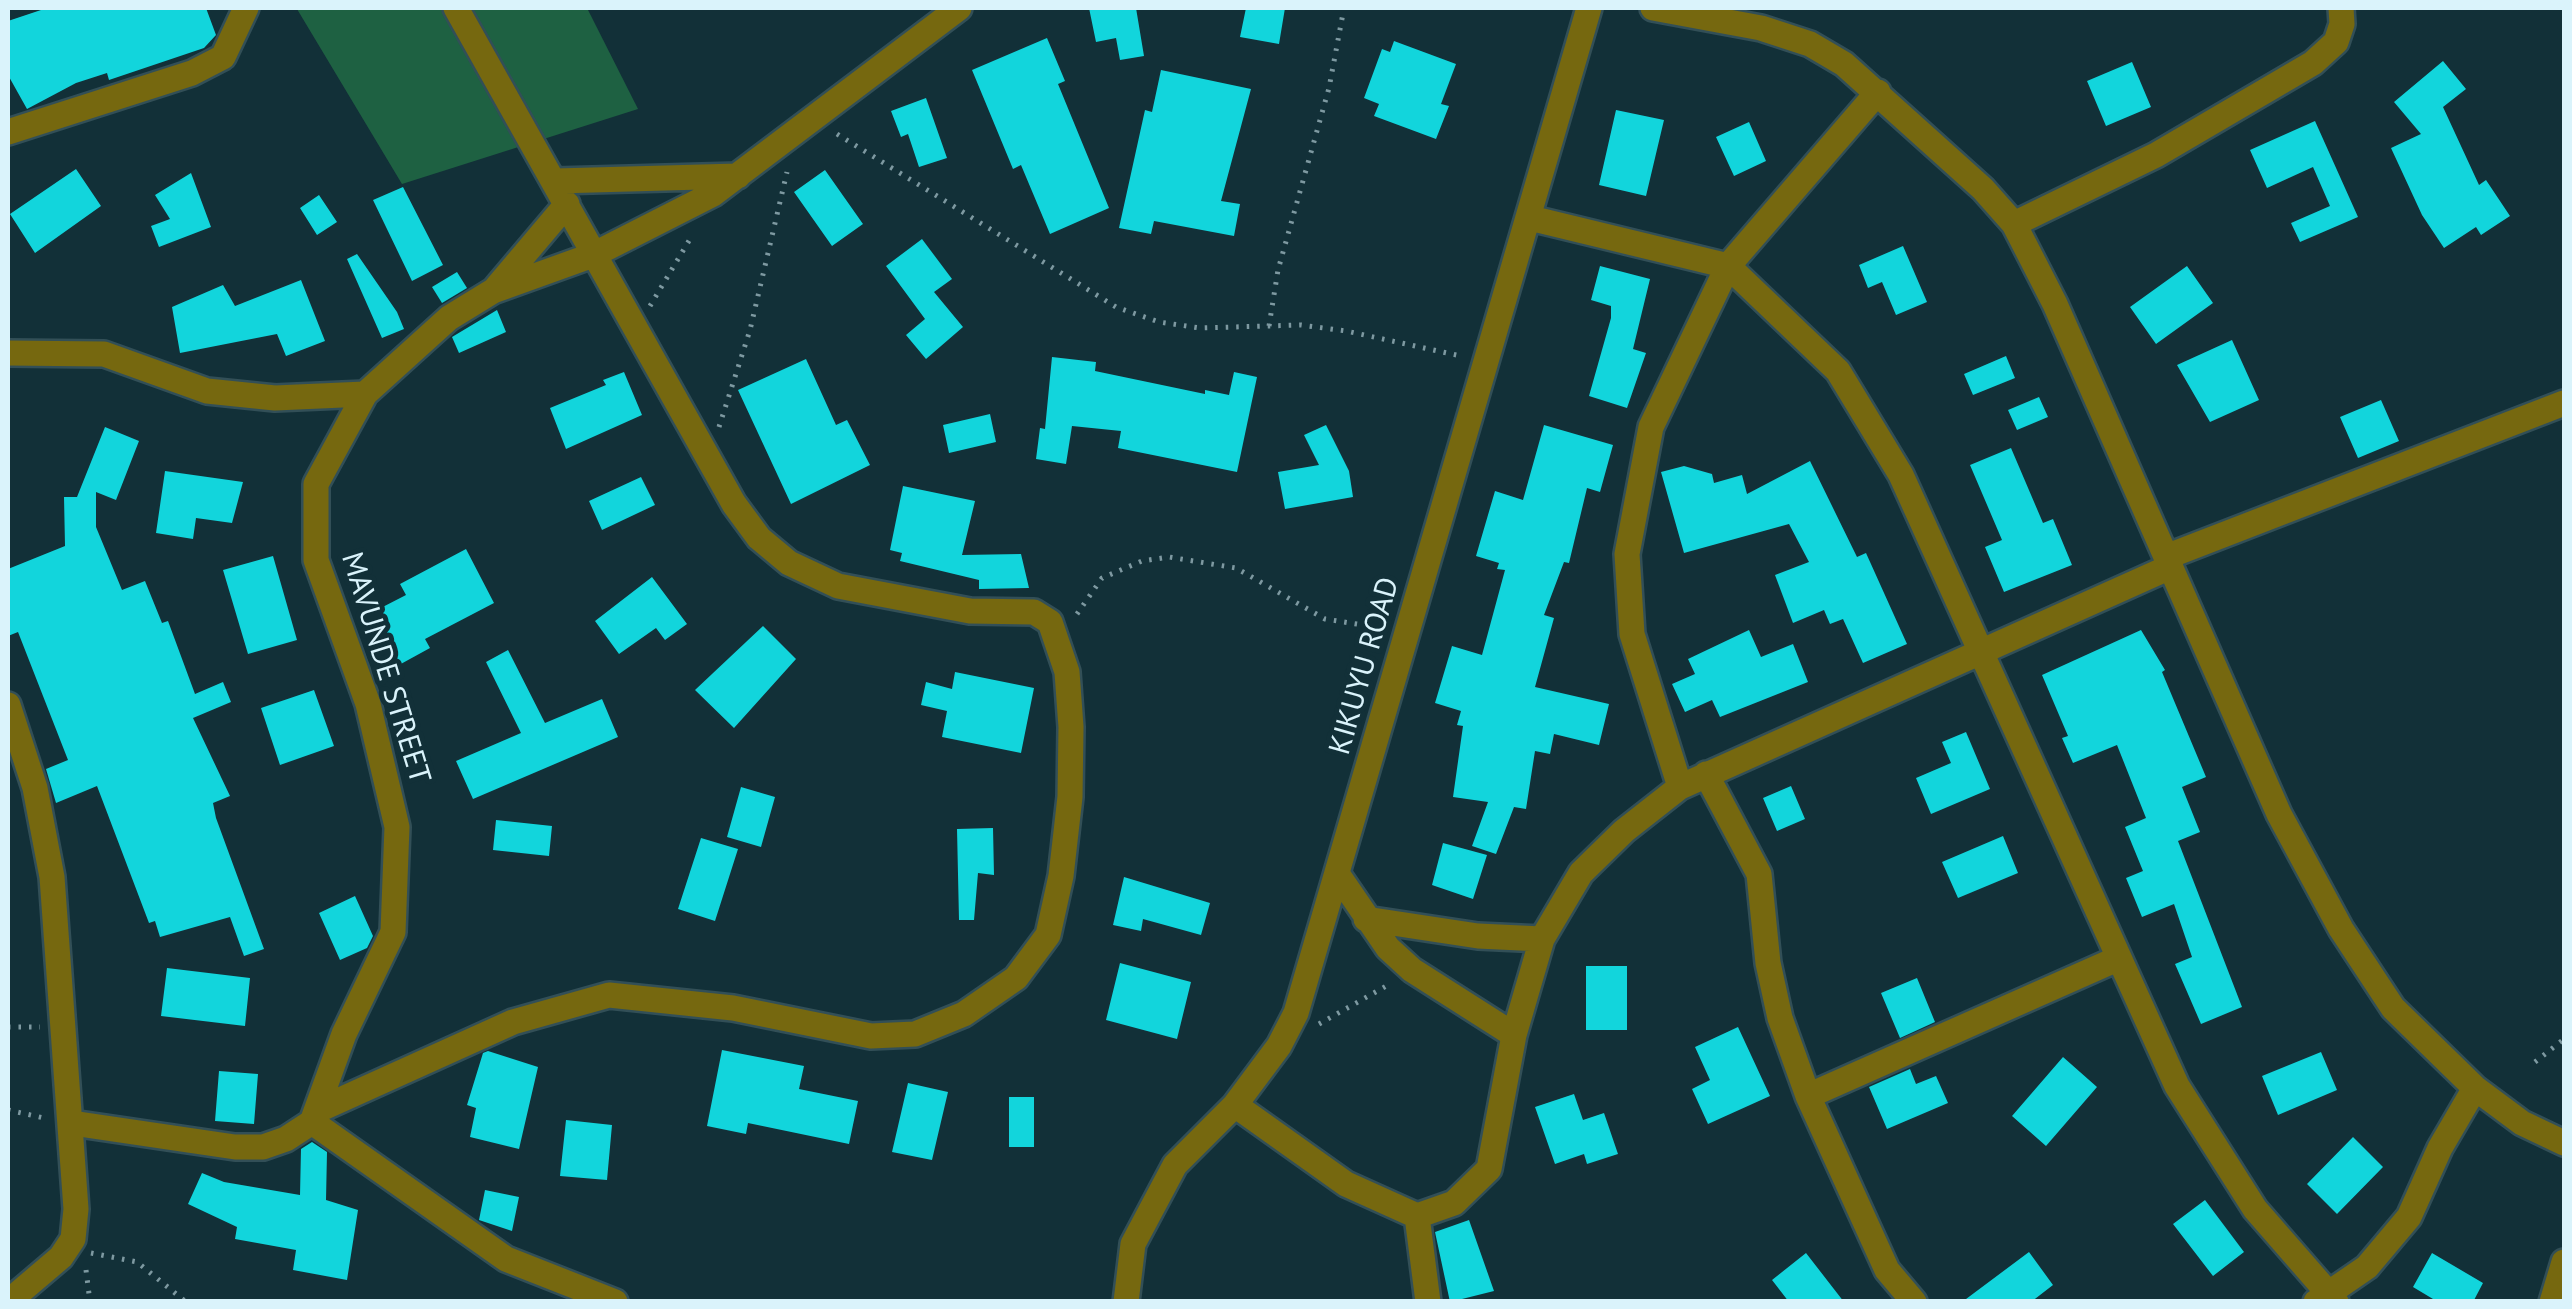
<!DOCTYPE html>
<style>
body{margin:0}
#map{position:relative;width:2572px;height:1309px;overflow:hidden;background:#123038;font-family:"PT Sans",sans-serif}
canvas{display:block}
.frame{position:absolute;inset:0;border:10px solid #daf3fb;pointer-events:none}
</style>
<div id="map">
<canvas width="2572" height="1309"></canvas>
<div class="frame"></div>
</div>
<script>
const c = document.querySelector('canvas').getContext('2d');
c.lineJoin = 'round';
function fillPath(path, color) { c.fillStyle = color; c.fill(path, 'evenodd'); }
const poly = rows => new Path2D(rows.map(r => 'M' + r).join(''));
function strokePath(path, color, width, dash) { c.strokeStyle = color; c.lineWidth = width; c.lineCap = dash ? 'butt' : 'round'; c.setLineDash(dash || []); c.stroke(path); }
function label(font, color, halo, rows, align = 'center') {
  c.font = font + ' "PT Sans",sans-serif'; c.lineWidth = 10; c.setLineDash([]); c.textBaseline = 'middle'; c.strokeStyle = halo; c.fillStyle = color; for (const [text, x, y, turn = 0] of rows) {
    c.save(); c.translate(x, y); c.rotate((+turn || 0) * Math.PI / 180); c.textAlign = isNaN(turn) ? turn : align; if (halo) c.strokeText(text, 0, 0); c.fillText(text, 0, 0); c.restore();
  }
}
fillPath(poly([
 [587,8,638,109,402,184,297,9]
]), '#1e6142');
fillPath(poly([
 [47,8,206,8,216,35,204,48,109,80,107,73,76,83,27,109,8,75,8,21],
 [1089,8,1136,8,1144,56,1120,60,1116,38,1096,42],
 [1246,8,1285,8,1279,44,1240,37],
 [1047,38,1065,81,1058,84,1109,208,1050,234,1021,165,1013,169,972,70],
 [1394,41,1456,64,1441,104,1449,106,1436,139,1374,116,1379,104,1364,98,1382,49,1390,52],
 [2443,61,2466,89,2443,107,2479,185,2486,180,2510,216,2481,235,2476,227,2444,248,2422,215,2391,148,2421,134,2394,102],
 [2132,62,2151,107,2106,126,2087,81],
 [1161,70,1251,89,1221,201,1240,204,1234,236,1154,221,1151,234,1119,228,1145,110,1152,112],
 [926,98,947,158,919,167,908,134,901,137,891,111],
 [1616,110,1664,120,1646,196,1599,185],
 [2315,121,2358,217,2300,242,2291,223,2330,206,2313,167,2267,188,2250,150],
 [1749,122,1766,161,1734,176,1716,137],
 [76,169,101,206,35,253,10,214],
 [825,170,863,224,832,246,794,192],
 [191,173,211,227,159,247,151,226,170,219,155,195],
 [403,187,443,265,412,281,373,200],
 [319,195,337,222,317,235,300,208],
 [922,239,952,279,934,292,963,327,926,359,906,335,925,319,886,266],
 [1903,246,1927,302,1896,315,1882,282,1868,288,1859,265],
 [357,254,397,312,404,329,382,338,347,259],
 [1600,266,1650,279,1633,349,1646,353,1627,408,1589,396,1611,318,1611,306,1591,300],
 [2187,266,2213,303,2156,344,2130,307],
 [457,272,467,288,442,303,432,287],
 [301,280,325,341,286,356,277,334,180,353,172,307,223,285,235,306],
 [497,310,506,332,459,353,452,337],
 [2232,340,2259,400,2210,422,2177,365],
 [2006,356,2015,378,1973,395,1964,374],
 [1052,357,1096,362,1095,371,1205,394,1205,390,1229,395,1234,372,1257,377,1237,472,1118,448,1121,431,1072,426,1066,464,1036,459,1040,428,1045,429],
 [806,359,836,425,847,420,870,465,791,504,738,390],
 [624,372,642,415,566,449,550,408,606,385,603,380],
 [2039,397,2048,417,2017,430,2008,410],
 [2381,400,2399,441,2358,458,2340,417],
 [990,414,996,442,949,453,943,425],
 [1326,425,1349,471,1353,497,1285,509,1278,472,1319,465,1304,435],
 [1544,425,1613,445,1600,492,1587,488,1569,563,1564,562,1544,615,1554,618,1535,687,1609,704,1599,745,1554,734,1550,754,1535,751,1526,809,1514,807,1496,854,1472,846,1488,802,1453,797,1463,726,1457,725,1461,711,1435,703,1452,646,1482,655,1505,570,1497,569,1499,563,1476,556,1495,491,1523,500],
 [105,427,139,441,116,500,96,492,96,527,122,590,145,581,162,623,168,621,195,694,223,682,231,702,193,718,230,796,213,803,216,818,264,949,244,956,230,917,160,937,155,921,149,923,97,786,56,803,46,769,68,760,18,632,8,636,8,569,65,546,64,497,77,497],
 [2011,448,2043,523,2053,519,2072,565,2004,592,1985,547,2002,540,1970,465],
 [1810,461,1857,557,1866,553,1907,644,1863,663,1843,619,1830,624,1824,610,1793,623,1775,575,1809,562,1789,524,1684,553,1661,472,1684,466,1712,474,1714,483,1742,475,1747,494],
 [165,471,243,482,232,523,196,518,193,539,156,533],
 [641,477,655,505,602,530,589,501],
 [903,486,975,501,962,555,1021,554,1029,588,979,589,979,580,900,561,902,553,890,550],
 [466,549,494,603,425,639,430,648,399,665,371,613,406,595,400,584],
 [273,556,297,640,248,654,223,570],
 [652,577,687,624,665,640,656,628,619,654,595,621],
 [763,626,796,659,734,728,695,690],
 [1749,630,1761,657,1793,644,1808,682,1720,717,1712,700,1685,712,1672,684,1695,674,1688,659],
 [2141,630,2165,670,2162,672,2206,777,2182,787,2200,832,2178,841,2242,1007,2201,1024,2175,964,2192,957,2174,904,2142,917,2126,878,2143,871,2125,827,2146,818,2117,745,2073,763,2062,738,2068,736,2042,675],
 [508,650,545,723,602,699,618,737,473,799,456,761,521,733,486,662],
 [955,672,1034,688,1021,753,942,737,947,711,921,705,926,682,952,689],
 [314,690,334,746,280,765,261,708],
 [1966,732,1990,789,1931,814,1916,778,1951,763,1942,742],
 [1791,786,1805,819,1777,831,1763,798],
 [741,787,775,797,761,847,727,837],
 [496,820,552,826,549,856,493,850],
 [993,828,994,875,978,873,974,920,959,920,957,829],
 [2003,836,2018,873,1958,898,1942,862],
 [701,838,738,849,715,921,678,909],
 [1443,843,1487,855,1473,899,1432,885],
 [1124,877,1210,903,1201,935,1143,919,1141,931,1113,925],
 [355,896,373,936,367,948,340,960,319,913],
 [1120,963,1191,982,1177,1039,1106,1020],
 [1586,966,1627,966,1627,1030,1586,1030],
 [167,968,250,978,245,1026,161,1016],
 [1917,978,1935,1022,1900,1038,1881,993],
 [1738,1027,1770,1096,1708,1124,1692,1089,1710,1080,1695,1047],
 [722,1050,804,1066,799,1089,858,1101,849,1144,748,1123,746,1134,707,1126],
 [488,1051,538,1067,519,1149,470,1137,476,1108,467,1105,483,1053],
 [2321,1052,2337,1090,2278,1115,2262,1076],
 [2063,1057,2097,1087,2046,1146,2012,1116],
 [1910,1069,1916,1084,1936,1076,1948,1103,1887,1129,1869,1087],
 [219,1071,258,1074,254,1124,215,1121],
 [908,1083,948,1092,932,1160,892,1152],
 [1574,1094,1583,1120,1604,1113,1618,1154,1587,1164,1584,1154,1555,1164,1535,1107],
 [1009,1097,1034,1097,1034,1147,1009,1147],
 [566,1120,612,1125,607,1180,560,1176],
 [2353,1137,2383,1167,2337,1214,2307,1184],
 [312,1142,327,1152,326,1200,358,1210,347,1280,293,1270,296,1250,235,1239,237,1227,188,1204,202,1173,224,1182,300,1195,301,1149],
 [485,1190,519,1197,512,1231,479,1220],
 [2205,1200,2244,1252,2213,1276,2173,1224],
 [1469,1220,1494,1291,1450,1302,1435,1232],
 [2029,1252,2053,1285,2031,1302,1962,1302],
 [1806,1253,1844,1302,1789,1302,1772,1280],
 [2432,1253,2483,1283,2473,1302,2438,1302,2413,1287]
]), '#12d5dc');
const street = poly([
 [1653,8,1761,28,1810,44,1844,64,1983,189,2014,224,2055,304,2279,814,2341,929,2393,1008,2475,1088,2522,1123,2564,1143],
 [8,132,192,73,223,57,246,8],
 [556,181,738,176],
 [1530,218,1728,266,1838,371,1901,475,2177,1086,2255,1209,2336,1302],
 [2014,224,2156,155,2313,63,2336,42,2342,24,2341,8],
 [496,288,567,204],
 [8,353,104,354,207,391,275,398,365,394],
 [2166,557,2564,403],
 [8,705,35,788,52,877,76,1209,73,1239,61,1257,8,1302],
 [1706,774,1759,874,1768,963,1780,1018,1808,1096,1887,1270,1914,1302],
 [1680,787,1632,634,1627,554,1651,427,1728,266,1878,92],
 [1338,875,1388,948,1412,970,1514,1035],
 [1366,919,1478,936,1542,939],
 [1808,1096,2117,959],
 [1235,1105,1346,1184,1417,1216,1454,1203,1489,1169,1514,1035,1542,939,1581,873,1624,831,1680,787,2170,567],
 [316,1111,513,1022,609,995,733,1008,871,1036,915,1034,964,1014,1016,978,1048,935,1061,876,1070,797,1071,727,1067,672,1050,622,1034,612,970,611,838,586,789,563,759,538,734,504,456,8],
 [312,1122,506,1259,615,1302],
 [72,1123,235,1147,263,1147,286,1139,312,1122,344,1034,393,932,397,827,368,704,316,560,316,484,365,394,449,318,493,291,593,255,713,194,959,8],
 [1417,1216,1428,1302],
 [1126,1302,1133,1244,1175,1165,1235,1105,1279,1046,1296,1013,1589,8],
 [2316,1302,2367,1267,2409,1217,2440,1148,2475,1088],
 [2552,1302,2564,1262]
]);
strokePath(street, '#324f57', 30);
strokePath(poly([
 [837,134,1116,307,1159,322,1200,328,1301,325,1346,331,1461,356],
 [650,306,693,234],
 [1269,326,1278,270,1329,88,1344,8],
 [719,427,750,330,787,172],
 [1077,614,1102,578,1142,561,1169,557,1236,568,1325,619,1382,628],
 [1319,1024,1388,985],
 [8,1027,40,1027],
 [2535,1062,2564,1039],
 [8,1110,44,1118],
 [91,1253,137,1262,186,1302],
 [86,1270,90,1302],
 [344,1302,344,1301]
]), '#7e99a1', 5, [2.5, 8]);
strokePath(street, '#76680f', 25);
label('30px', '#daf3fb', '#123038', [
 ["KIKUYU ROAD",1365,666,-74],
 ["MAVUNDE STREET",385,668,73]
]);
</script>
